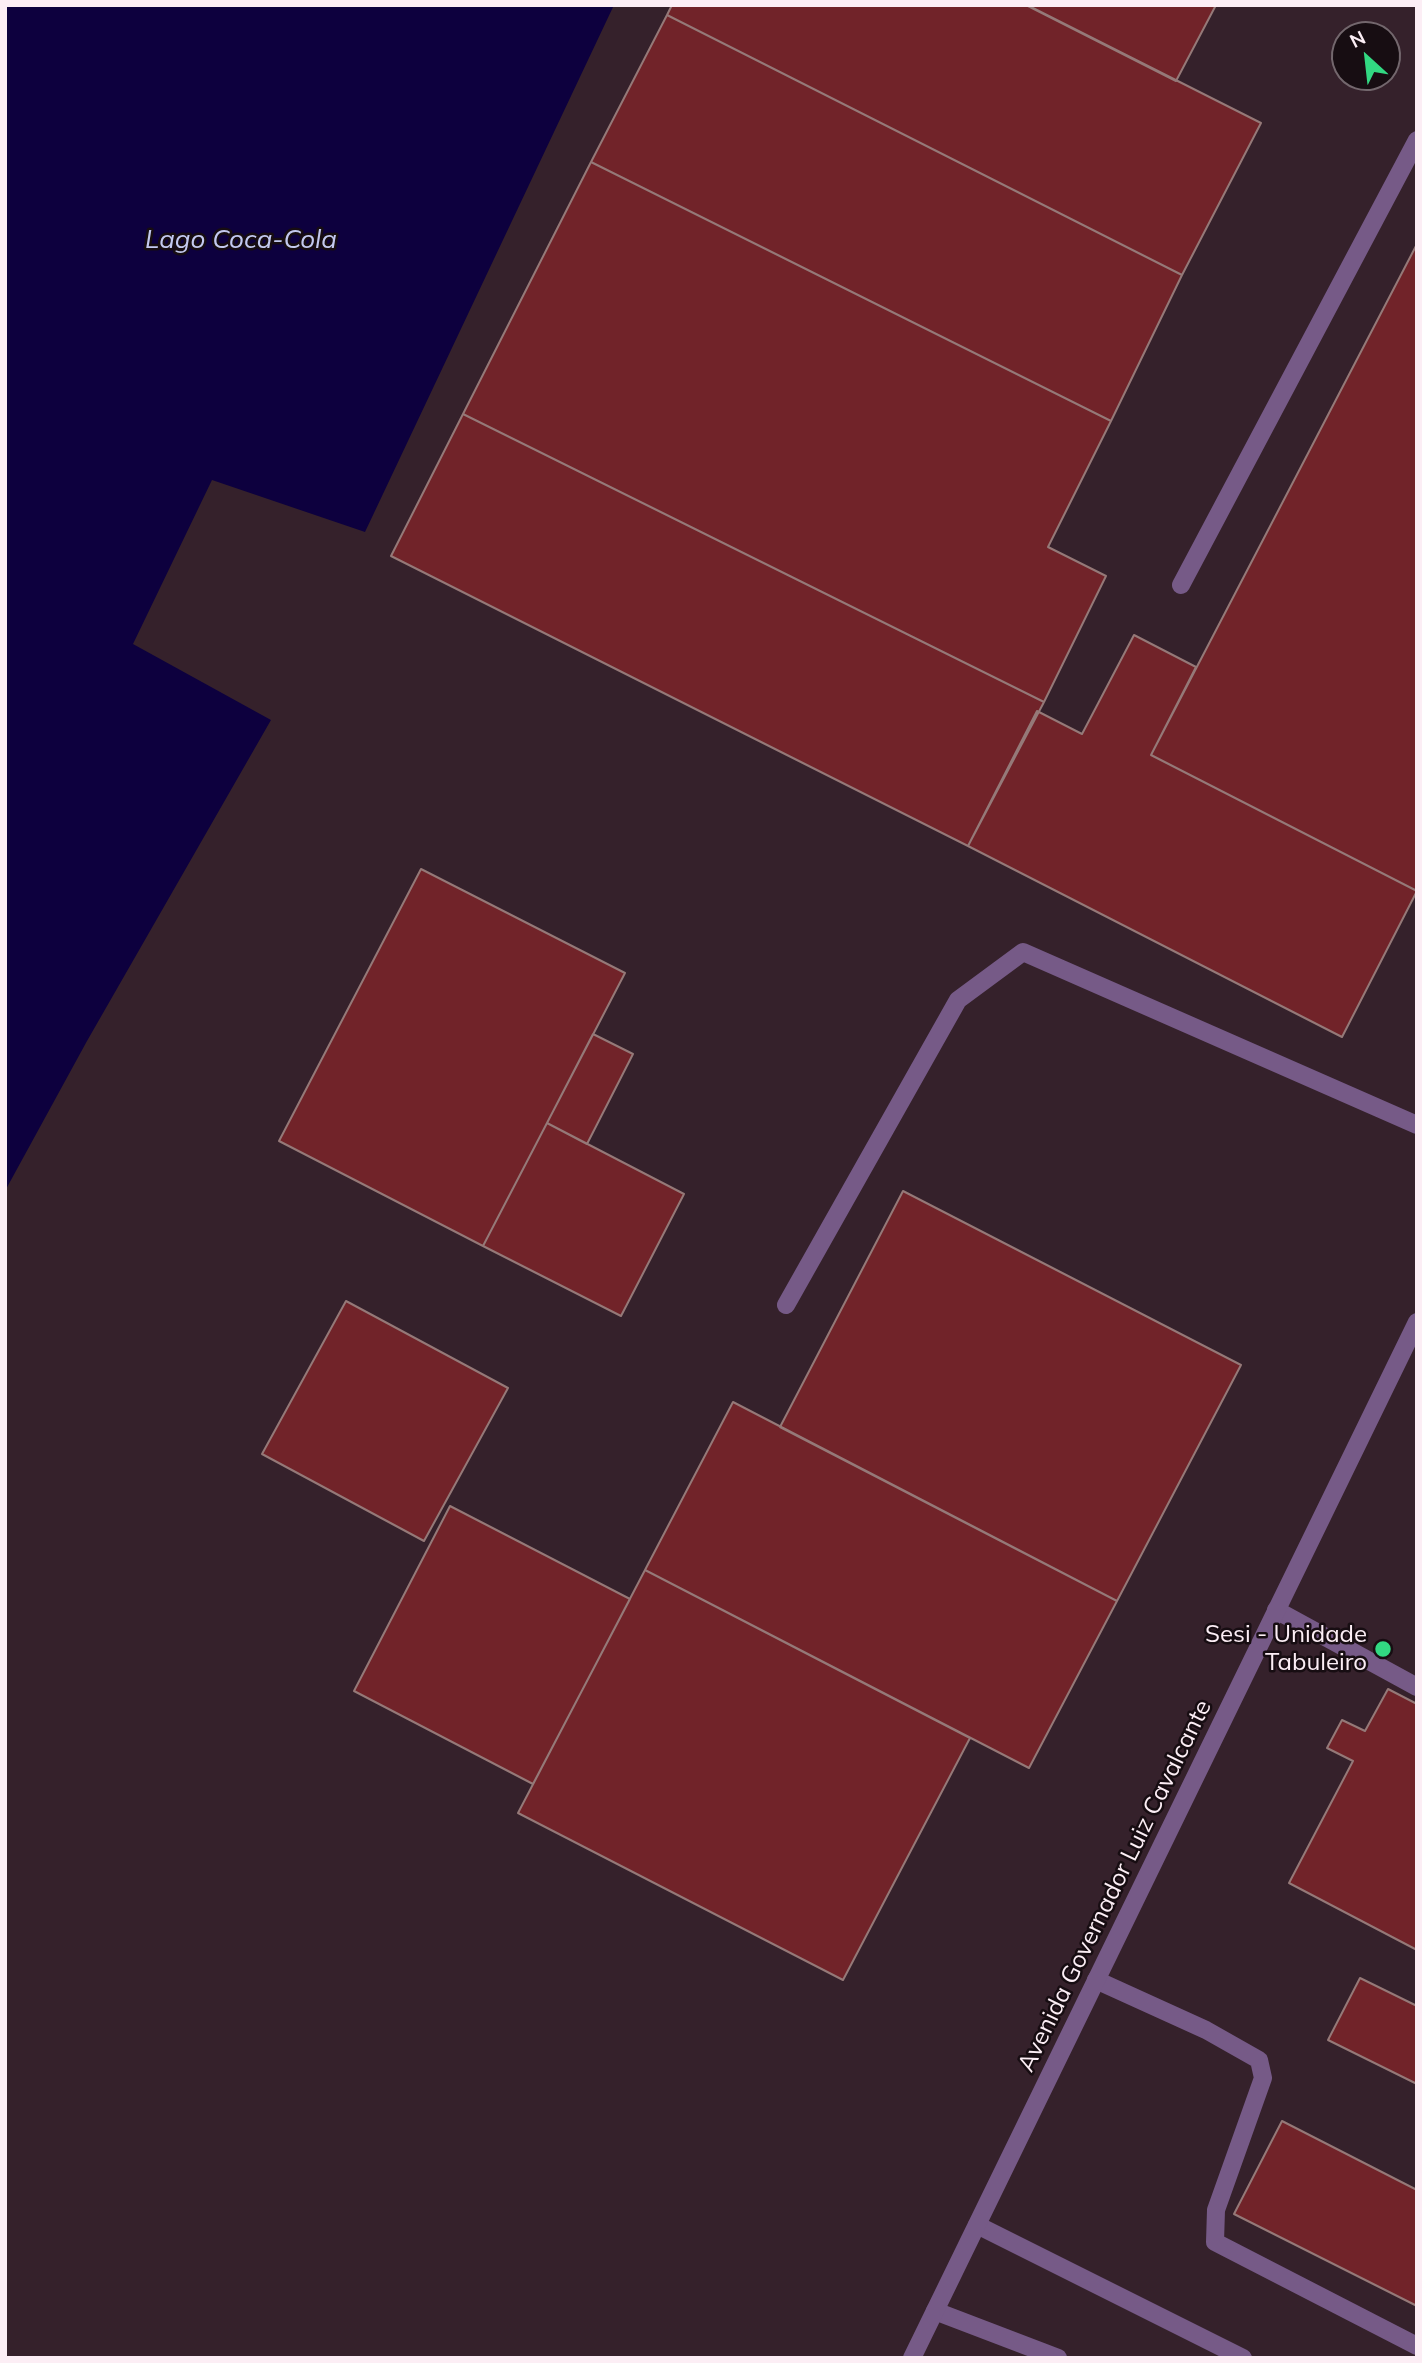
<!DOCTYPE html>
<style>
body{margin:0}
#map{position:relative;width:1422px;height:2363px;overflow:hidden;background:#35212b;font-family:Mulish,sans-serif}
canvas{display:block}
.frame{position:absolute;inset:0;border:7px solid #fceef5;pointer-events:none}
.north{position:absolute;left:1331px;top:21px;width:70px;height:70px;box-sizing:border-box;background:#170d12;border:2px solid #73676d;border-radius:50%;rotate:333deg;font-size:19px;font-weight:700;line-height:28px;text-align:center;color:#fceef5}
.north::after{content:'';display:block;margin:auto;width:24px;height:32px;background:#32d882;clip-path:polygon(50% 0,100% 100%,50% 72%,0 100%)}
</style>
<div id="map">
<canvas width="1422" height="2363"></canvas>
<div class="frame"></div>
<div class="north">N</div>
</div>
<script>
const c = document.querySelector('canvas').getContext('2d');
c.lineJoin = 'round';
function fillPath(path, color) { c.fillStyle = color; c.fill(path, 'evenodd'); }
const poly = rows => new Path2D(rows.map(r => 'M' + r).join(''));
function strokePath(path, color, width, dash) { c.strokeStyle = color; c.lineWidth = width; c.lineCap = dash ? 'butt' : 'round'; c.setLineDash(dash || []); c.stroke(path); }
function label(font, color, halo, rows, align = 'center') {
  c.font = font + ' Mulish,sans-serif'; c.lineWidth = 5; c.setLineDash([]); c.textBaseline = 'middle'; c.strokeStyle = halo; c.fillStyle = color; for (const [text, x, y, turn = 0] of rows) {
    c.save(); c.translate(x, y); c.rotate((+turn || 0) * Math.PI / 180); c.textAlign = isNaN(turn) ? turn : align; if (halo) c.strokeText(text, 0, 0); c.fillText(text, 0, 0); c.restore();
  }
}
fillPath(poly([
 [5,5,614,5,365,532,212,480,133,644,271,720,87,1041,5,1191]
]), '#0d003e');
const building = poly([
 [672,5,1027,5,1261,123,1182,275,667,15,672,5],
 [1026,5,1216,5,1176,81,1026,5],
 [667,15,1182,275,1111,421,591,162,667,15],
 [591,162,1111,421,1048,547,1106,576,1044,702,463,414,591,162],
 [1417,244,1417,891,1151,755,1417,244],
 [463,414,1044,702,968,846,391,556,463,414],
 [1134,635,1196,667,1151,755,1417,891,1342,1037,968,846,1037,711,1082,734,1134,635],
 [421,869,625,973,483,1246,279,1141,421,869],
 [593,1034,633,1054,587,1144,547,1123,593,1034],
 [547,1123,684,1194,621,1316,483,1246,547,1123],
 [903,1191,1241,1365,1117,1601,780,1427,903,1191],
 [346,1301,508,1388,424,1541,262,1454,346,1301],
 [733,1402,1117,1601,1029,1768,645,1570,733,1402],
 [450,1506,630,1599,533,1784,354,1691,450,1506],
 [645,1570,970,1738,843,1980,518,1813,645,1570],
 [1388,1689,1417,1704,1417,1950,1289,1883,1353,1761,1327,1748,1342,1720,1365,1731,1388,1689],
 [1360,1978,1417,2006,1417,2084,1328,2040,1360,1978],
 [1282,2121,1417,2190,1417,2306,1234,2214,1282,2121]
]);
fillPath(building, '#712329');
strokePath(building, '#957978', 2);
strokePath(poly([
 [1181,585,1417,140],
 [786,1305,958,1000,1023,952,1417,1125],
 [1276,1610,1417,1687],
 [1096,1980,1206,2030,1259,2060,1263,2078,1216,2210,1215,2242,1417,2346],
 [935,2311,1058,2358]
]), '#765a87', 18);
strokePath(poly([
 [977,2225,1243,2358]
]), '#765a87', 18);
strokePath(poly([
 [912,2358,1417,1322]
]), '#765a87', 18);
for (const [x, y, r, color] of [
 [1383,1649,9,"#32d882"]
]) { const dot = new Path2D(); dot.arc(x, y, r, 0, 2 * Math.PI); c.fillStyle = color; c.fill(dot); strokePath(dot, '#170d12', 2.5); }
label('24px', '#fceef5', '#170d12', [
 ["Sesi - Unidade",1367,1635],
 ["Tabuleiro",1367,1663]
], 'right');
label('24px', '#fceef5', '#170d12', [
 ["Avenida Governador Luiz Cavalcante",1115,1886,-64]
]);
label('italic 26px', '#c3c9f0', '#170d12', [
 ["Lago Coca-Cola",241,240]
]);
</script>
